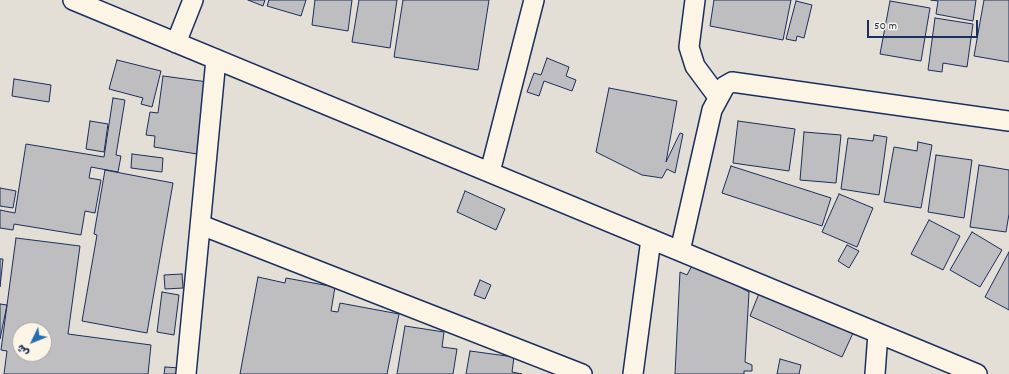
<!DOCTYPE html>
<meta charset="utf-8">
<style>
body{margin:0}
#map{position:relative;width:1009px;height:374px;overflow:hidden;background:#f3ede0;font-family:Dekko,"Playpen Sans Arabic",sans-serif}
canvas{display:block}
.north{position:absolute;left:12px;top:322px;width:40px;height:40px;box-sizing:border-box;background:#fcf5e5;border:1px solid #a2a6af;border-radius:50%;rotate:227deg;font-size:11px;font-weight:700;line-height:16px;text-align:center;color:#1b2f5e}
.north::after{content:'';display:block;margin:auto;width:14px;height:18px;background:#1f6fb2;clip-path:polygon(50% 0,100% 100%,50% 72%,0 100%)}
.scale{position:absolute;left:867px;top:20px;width:111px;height:18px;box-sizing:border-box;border:2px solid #1b2f5e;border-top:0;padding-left:5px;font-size:12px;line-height:14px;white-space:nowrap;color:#1b2f5e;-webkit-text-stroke:3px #fcf5e5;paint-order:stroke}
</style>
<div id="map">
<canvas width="1009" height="374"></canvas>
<div class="north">ش</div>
<div class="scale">50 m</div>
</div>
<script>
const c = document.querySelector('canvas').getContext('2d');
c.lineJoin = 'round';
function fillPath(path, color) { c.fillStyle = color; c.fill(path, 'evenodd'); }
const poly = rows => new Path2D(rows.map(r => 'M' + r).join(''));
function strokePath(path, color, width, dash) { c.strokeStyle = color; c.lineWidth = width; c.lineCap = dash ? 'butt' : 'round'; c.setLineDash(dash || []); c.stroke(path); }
fillPath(poly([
 [0,0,1009,0,1009,374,0,374],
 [20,330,44,330,44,354,20,354]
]), '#e3dfd6');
const building = poly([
 [248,0,265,0,263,6,248,0],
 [269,0,306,0,301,16,267,6,269,0],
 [315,0,352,0,348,31,312,25,315,0],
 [359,0,397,0,390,48,352,42,359,0],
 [403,0,489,0,478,70,394,57,403,0],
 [714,0,791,0,783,40,710,26,714,0],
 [931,0,976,0,973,21,936,14,938,1,931,0],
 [984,0,1009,0,1009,62,974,56,984,0],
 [796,1,812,5,804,38,797,36,796,41,786,39,796,1],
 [890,1,930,8,921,61,880,54,890,1],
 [935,18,973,24,967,67,943,63,942,72,928,70,935,18],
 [547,58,569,67,566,76,576,80,572,91,544,81,539,96,527,92,534,73,541,75,547,58],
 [117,60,161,71,152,107,141,104,143,98,109,89,117,60],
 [163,76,208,82,197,154,154,147,155,136,146,135,150,112,158,113,163,76],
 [14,79,51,85,49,102,12,96,14,79],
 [609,88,677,101,666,162,680,133,683,134,675,173,667,169,662,178,642,175,596,152,609,88],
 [113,98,125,100,116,155,121,156,118,172,91,167,89,178,101,180,95,213,85,211,81,235,14,224,13,230,0,228,0,210,15,213,26,144,104,157,113,98],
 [90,121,108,124,104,152,86,149,90,121],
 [738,121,795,129,789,171,733,163,738,121],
 [804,132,841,135,836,183,800,180,804,132],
 [874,135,887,137,879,195,841,189,848,138,873,141,874,135],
 [918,142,932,145,921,208,884,202,894,147,917,151,918,142],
 [132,154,163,158,162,172,131,168,132,154],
 [936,155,972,160,964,218,928,212,936,155],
 [979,165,1009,170,1009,214,1006,232,970,227,979,165],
 [731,166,831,198,822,226,722,193,731,166],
 [105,170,173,183,147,333,82,321,97,235,94,234,105,170],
 [0,188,16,191,13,208,0,206,0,188],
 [465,191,505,209,496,230,457,212,465,191],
 [839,194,873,208,857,247,822,232,839,194],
 [929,220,960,236,943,270,911,254,929,220],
 [972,232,1002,250,980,287,950,270,972,232],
 [16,238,80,246,68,334,151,345,148,374,4,374,7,351,1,350,16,238],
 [20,330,44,330,44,354,20,354,20,330],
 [847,245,859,251,849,268,838,261,847,245],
 [1009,252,1009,310,985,297,1009,252],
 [0,259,3,259,0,287,0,259],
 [695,260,722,278,749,292,745,362,752,365,752,371,744,371,744,374,675,374,680,272,687,275,695,260],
 [182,274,183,288,165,289,164,275,182,274],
 [258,277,285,283,286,278,335,287,331,311,338,312,340,303,399,314,387,374,240,374,258,277],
 [480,280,491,285,485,299,474,295,480,280],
 [760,291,853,333,842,357,750,316,760,291],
 [162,292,179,295,174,335,157,332,162,292],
 [0,304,7,305,0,339,0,304],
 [405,326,444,332,442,347,457,349,453,374,397,374,405,326],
 [470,351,514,357,512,372,522,374,466,374,470,351],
 [780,359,801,365,799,374,777,374,780,359],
 [165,367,180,368,179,374,164,374,165,367]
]);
fillPath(building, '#bebec0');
strokePath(building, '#1b2f5e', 1);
const minor = poly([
 [73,0,977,374],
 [695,0,689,47,695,66,718,97],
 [176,43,193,0],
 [490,172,534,0],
 [201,225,582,374],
 [680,251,712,110,725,86,732,82,1009,121],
 [186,374,216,59],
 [633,374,651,239],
 [875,374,878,333]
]);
strokePath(minor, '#1b2f5e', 22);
strokePath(minor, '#fcf5e5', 19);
</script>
